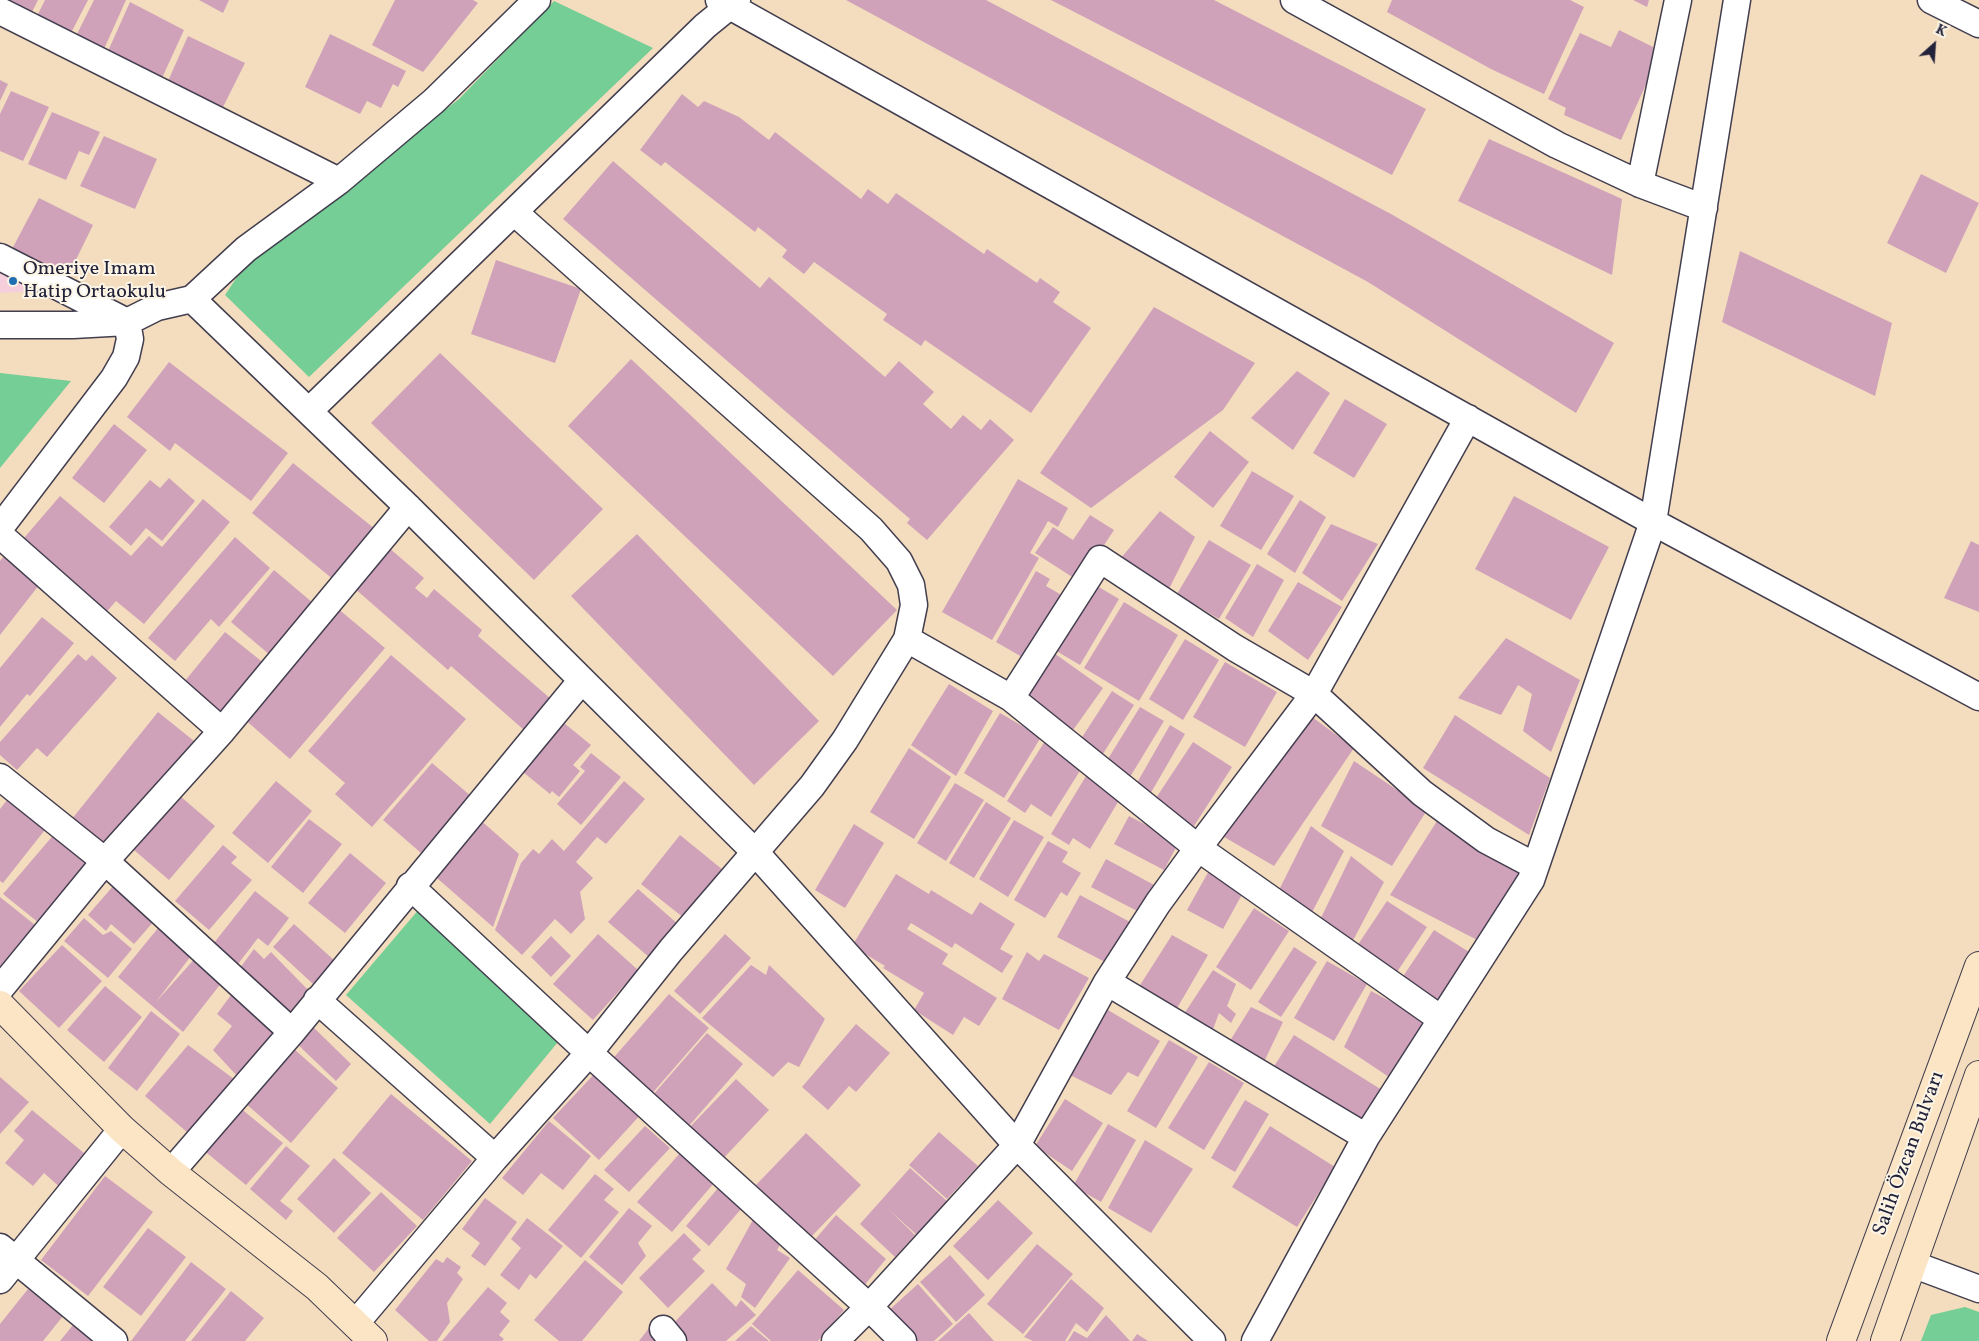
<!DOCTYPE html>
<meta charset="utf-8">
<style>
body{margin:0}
#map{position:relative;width:1979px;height:1341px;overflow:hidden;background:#f4ddbe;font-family:Vollkorn,serif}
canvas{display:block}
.north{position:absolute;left:1909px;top:20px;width:50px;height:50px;-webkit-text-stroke:4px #fcf5e5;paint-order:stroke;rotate:26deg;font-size:14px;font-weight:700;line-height:20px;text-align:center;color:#22223b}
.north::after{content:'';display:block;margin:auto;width:18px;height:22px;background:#22223b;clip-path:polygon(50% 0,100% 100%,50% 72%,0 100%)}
</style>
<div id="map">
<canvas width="1979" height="1341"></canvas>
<div class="north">K</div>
</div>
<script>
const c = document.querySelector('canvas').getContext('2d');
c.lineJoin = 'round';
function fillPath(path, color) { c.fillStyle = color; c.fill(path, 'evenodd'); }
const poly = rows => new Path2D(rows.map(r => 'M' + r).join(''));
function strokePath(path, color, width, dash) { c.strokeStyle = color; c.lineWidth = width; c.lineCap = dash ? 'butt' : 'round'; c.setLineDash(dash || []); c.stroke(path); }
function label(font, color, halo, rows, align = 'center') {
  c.font = font + ' Vollkorn,serif'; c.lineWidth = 4; c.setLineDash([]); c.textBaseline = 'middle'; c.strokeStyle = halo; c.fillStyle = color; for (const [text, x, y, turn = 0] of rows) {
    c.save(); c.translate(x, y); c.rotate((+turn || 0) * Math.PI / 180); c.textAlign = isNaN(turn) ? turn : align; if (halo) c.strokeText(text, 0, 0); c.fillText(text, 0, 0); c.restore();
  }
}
fillPath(poly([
 [0,254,29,269,24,292,0,293]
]), '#f5cfdb');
fillPath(poly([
 [554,1,653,48,309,377,225,295,243,268,459,99],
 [0,373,71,381,0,468],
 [420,908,563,1036,490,1124,346,995],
 [1965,1307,1979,1312,1979,1341,1921,1341,1931,1315]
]), '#74ce95');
fillPath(poly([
 [6,0,38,0,32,12],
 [45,0,88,0,71,33,37,16],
 [94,0,126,0,104,49,76,36],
 [199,0,229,0,223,13],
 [395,0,473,0,478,3,423,72,372,45],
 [846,0,986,0,1391,214,1614,343,1576,413,1368,282],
 [1051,0,1214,0,1426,109,1392,175],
 [1392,0,1570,0,1584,7,1544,94,1491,69,1387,12],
 [1633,0,1649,0,1647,7],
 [130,2,184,30,162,78,108,51],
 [1619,30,1661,51,1621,140,1564,115,1566,108,1548,99,1580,33,1611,47],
 [330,34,406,71,398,87,393,84,381,108,367,101,360,114,305,87],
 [188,36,245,63,223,107,168,81],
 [0,80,8,84,0,101],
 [11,91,49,107,23,161,0,151,0,114],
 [682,94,698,107,704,101,739,117,769,140,775,132,861,199,868,189,888,204,896,193,984,254,987,249,1037,283,1040,278,1060,292,1053,302,1091,328,1031,413,925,340,921,346,883,320,887,314,814,262,804,274,782,257,787,250,758,227,755,232,665,162,661,166,640,150],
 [52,112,100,132,89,155,79,151,66,180,28,164],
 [104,136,157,159,135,209,80,186],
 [1489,139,1622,199,1612,275,1458,201],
 [613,161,760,288,769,277,885,377,899,361,934,392,923,404,951,429,963,415,981,430,990,419,1014,440,927,540,907,523,910,519,563,219],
 [1921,174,1979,203,1946,273,1887,243],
 [39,198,93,225,66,280,11,251],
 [1740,251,1892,323,1875,396,1722,322],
 [496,260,581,289,555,363,471,334],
 [1154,307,1255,363,1223,410,1091,508,1040,473],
 [440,353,603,509,534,580,371,423],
 [631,359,897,610,833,676,568,426],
 [169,362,288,453,251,501,175,443,170,451,127,417],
 [1297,371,1330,393,1293,450,1251,418],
 [1345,399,1387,424,1354,478,1313,453],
 [114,424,147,450,104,503,72,478],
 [1210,431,1249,462,1213,508,1174,477],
 [293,463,375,529,334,580,252,513],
 [1252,471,1294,496,1261,550,1220,526],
 [169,478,195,501,162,541,146,528,131,546,109,527,150,480,160,488],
 [1018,479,1068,508,1058,527,1048,521,1030,553,1039,558,992,640,942,612],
 [60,496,131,556,149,536,162,547,203,499,230,522,144,624,116,601,103,616,18,545],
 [1514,496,1609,547,1571,620,1475,569],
 [1300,500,1326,517,1295,573,1267,554],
 [1160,511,1195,537,1169,589,1121,558],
 [1090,515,1114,530,1080,582,1035,553,1053,527,1073,540],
 [1331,524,1378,544,1342,601,1302,573],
 [637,534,819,721,754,785,571,596],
 [235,537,270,568,219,627,211,619,175,661,148,638],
 [1209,540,1251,565,1219,619,1177,594],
 [1971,541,1979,545,1979,612,1944,598],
 [388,547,424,578,415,588,427,598,434,589,482,630,478,636,551,699,524,730,451,666,448,670,353,587],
 [7,552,43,580,0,635,0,561],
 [1257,564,1284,580,1253,637,1225,618],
 [274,570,313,603,270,655,231,622],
 [1036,571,1050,579,1046,586,1065,597,1029,661,996,642],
 [1298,582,1342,607,1308,660,1268,631],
 [1092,583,1119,599,1080,665,1053,649],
 [1124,602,1178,635,1139,701,1084,668],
 [336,607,385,648,290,759,242,717],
 [42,617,74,643,30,696,27,694,0,727,0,668],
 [225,632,265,664,220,719,180,687],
 [1506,638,1580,680,1551,752,1523,731,1532,694,1518,685,1501,715,1458,698],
 [1185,639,1219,660,1183,720,1149,699],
 [1054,653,1103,688,1071,733,1023,698],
 [78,654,86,661,92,655,117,678,47,757,37,748,17,770,0,755,0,742],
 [391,655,466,719,372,827,335,794,345,783,308,751],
 [1225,662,1277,692,1245,747,1193,717],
 [949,684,993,711,956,776,911,745],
 [1112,691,1134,705,1099,760,1077,745],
 [1140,707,1164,721,1130,777,1106,762],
 [1304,711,1354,748,1274,866,1219,834],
 [158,712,199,745,108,858,67,825],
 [1000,713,1041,737,1004,798,964,773],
 [1455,715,1550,778,1529,835,1423,768],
 [564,723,591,745,573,765,580,771,559,797,552,791,550,794,523,772],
 [1170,725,1185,734,1149,796,1134,788],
 [1045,741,1083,766,1051,817,1031,804,1025,813,1007,801],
 [1193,742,1232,767,1194,826,1154,801],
 [909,748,951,777,914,839,870,812],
 [591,753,621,777,581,825,557,804,585,771,580,767],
 [1354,761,1427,810,1392,866,1321,826],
 [432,763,471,796,421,853,383,820],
 [1086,776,1121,797,1090,849,1073,838,1069,845,1051,834],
 [276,781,312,811,268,863,232,833],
 [624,781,645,799,606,844,597,837,576,862,593,878,580,892,585,919,571,934,555,919,522,955,495,930,521,863,533,849,539,854,552,839,564,851],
 [955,783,984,800,946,861,917,843],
 [10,796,48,826,3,883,0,881,0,809],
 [180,796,215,826,169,880,134,850],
 [986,802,1011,818,974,878,949,863],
 [1129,816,1179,842,1164,870,1114,844],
 [478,818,519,854,493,927,430,872],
 [309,819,342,844,303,893,271,867],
 [1014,820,1044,837,1008,897,979,879],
 [1437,821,1522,869,1483,943,1390,895],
 [854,824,884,843,845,908,815,890],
 [1311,826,1344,851,1309,918,1278,892],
 [56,832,94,864,44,927,3,894],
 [680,835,723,870,684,918,641,884],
 [1048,841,1068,852,1062,862,1081,873,1067,896,1061,892,1045,918,1014,900],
 [223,845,237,857,231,863,252,880,209,930,175,901],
 [350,853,386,883,345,933,308,903],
 [1351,856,1384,882,1349,948,1319,922],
 [1106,859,1156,886,1141,913,1091,887],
 [1210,869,1245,889,1223,929,1187,910],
 [896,874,929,894,931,890,972,915,980,902,1015,924,1000,949,1013,956,1002,973,955,943,952,948,911,923,907,929,948,954,942,964,997,998,979,1026,964,1017,953,1035,914,1010,924,993,883,968,885,966,852,946],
 [114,885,155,920,134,944,111,924,106,931,88,915],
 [638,889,679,925,650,958,608,922],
 [255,891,289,918,268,946,258,938,235,968,210,948],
 [1080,895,1130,922,1107,963,1057,937],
 [0,897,40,929,0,969],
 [1387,901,1427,927,1391,981,1351,955],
 [1254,908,1289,931,1251,990,1216,967],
 [84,918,103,935,111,931,132,949,108,978,64,941],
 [163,922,194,952,156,1002,198,955,226,977,183,1032,118,977],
 [294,924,335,961,313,984,273,947],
 [1434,930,1474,955,1437,1010,1398,984],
 [598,934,638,970,593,1020,553,984],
 [725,934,751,958,700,1014,674,991],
 [1172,935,1208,955,1176,1010,1135,993],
 [551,936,571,956,551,977,531,957],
 [62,945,102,981,59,1028,19,991],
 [1294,947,1317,962,1281,1017,1258,1002],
 [254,949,264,959,271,952,310,992,290,1023,234,976],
 [1027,952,1039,961,1044,954,1089,978,1059,1030,1002,999],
 [1327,961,1367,984,1334,1041,1294,1018],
 [751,965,766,975,769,965,825,1019,799,1067,788,1062,773,1077,702,1018],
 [1213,970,1236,984,1227,1006,1236,1014,1231,1023,1219,1013,1212,1032,1182,1017],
 [105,986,142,1017,104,1062,67,1030],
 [234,991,276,1031,238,1077,213,1050,232,1026,217,1014],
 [1371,991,1435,1025,1395,1081,1344,1047],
 [669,994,709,1028,649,1097,609,1063],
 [1251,1007,1283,1022,1263,1064,1228,1044],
 [1108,1010,1160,1041,1138,1077,1128,1072,1111,1095,1070,1075],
 [151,1011,180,1034,137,1091,108,1068],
 [309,1023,351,1064,336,1081,294,1041],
 [856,1024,890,1053,856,1092,849,1086,828,1110,802,1087],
 [707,1033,743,1064,688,1127,652,1096],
 [1294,1035,1382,1090,1361,1124,1273,1068],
 [1169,1040,1198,1057,1156,1128,1127,1111],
 [188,1045,234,1079,188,1133,145,1096],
 [294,1049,338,1088,291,1143,245,1103],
 [1209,1062,1244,1083,1204,1150,1168,1128],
 [597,1071,643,1112,599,1160,553,1118],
 [0,1077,29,1102,0,1134],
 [736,1079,769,1110,718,1164,684,1133],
 [391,1094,472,1161,423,1220,342,1153],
 [1065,1099,1103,1123,1072,1171,1035,1146],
 [1245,1100,1269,1114,1235,1172,1211,1158],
 [239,1107,283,1143,246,1185,202,1149],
 [32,1110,90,1158,63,1190,44,1173,33,1186,5,1163,24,1140,14,1131],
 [549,1121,591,1156,563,1190,541,1173,523,1195,502,1178],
 [1108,1124,1136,1140,1101,1202,1073,1186],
 [645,1126,670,1148,629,1192,604,1170],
 [1270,1126,1335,1167,1297,1227,1232,1187],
 [939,1132,978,1166,947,1199,909,1165],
 [806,1133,861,1185,810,1238,756,1185],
 [1145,1140,1193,1169,1151,1233,1108,1208],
 [286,1146,310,1166,280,1201,293,1211,286,1220,250,1189],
 [680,1153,714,1183,672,1232,637,1202],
 [334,1158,371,1193,334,1233,297,1199],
 [910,1168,948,1202,918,1236,887,1208,915,1235,895,1257,860,1224],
 [595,1174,614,1189,604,1200,619,1212,581,1258,548,1230],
 [105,1176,153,1212,88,1296,41,1260],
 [718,1188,742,1208,709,1246,686,1226],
 [381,1192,417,1226,374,1272,337,1238],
 [485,1198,517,1222,485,1266,471,1256,480,1243,462,1229],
 [998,1200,1033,1233,988,1280,953,1246],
 [629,1208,652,1226,638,1243,646,1256,622,1285,589,1257],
 [836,1215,886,1259,863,1287,812,1243],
 [755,1216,782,1241,777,1250,790,1258,755,1308,741,1297,746,1284,726,1269],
 [527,1218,563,1246,536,1279,530,1274,519,1290,500,1275,521,1248,511,1239],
 [148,1228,186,1257,141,1316,103,1287],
 [684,1233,701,1250,692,1259,705,1271,668,1308,639,1278],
 [1037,1244,1073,1274,1023,1334,987,1304],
 [950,1255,985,1295,956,1322,920,1282],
 [447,1257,461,1267,457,1273,463,1279,447,1303,450,1322,437,1341,429,1341,395,1310,436,1259,443,1263],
 [585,1260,623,1292,582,1341,559,1341,534,1320],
 [191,1262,226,1289,185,1341,131,1341],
 [798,1270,844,1310,818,1341,771,1341,752,1324],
 [1071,1279,1104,1308,1087,1332,1076,1323,1065,1341,1033,1341,1024,1337],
 [712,1283,736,1307,741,1300,756,1315,726,1341,677,1341,667,1330],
 [918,1284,953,1324,934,1341,915,1341,888,1311],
 [488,1287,507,1303,500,1312,510,1321,499,1335,504,1339,502,1341,442,1341],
 [28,1289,63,1316,43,1341,0,1341,0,1324],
 [231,1291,264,1318,245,1341,191,1341],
 [969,1313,994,1341,938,1341],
 [1106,1315,1130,1341,1068,1341,1074,1331,1087,1338],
 [73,1325,93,1341,60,1341],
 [751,1326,769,1341,735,1341],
 [649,1328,667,1341,639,1341],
 [1137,1334,1148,1341,1132,1341]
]), '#cfa2ba');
const street = poly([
 [719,0,1653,522,1979,697],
 [1294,0,1557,145,1640,184,1704,208],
 [1931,0,1979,24],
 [0,11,339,181],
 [1640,184,1678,0],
 [514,212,871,529,899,561,911,585,914,605,907,639],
 [0,257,127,322,130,339,126,357,114,378,0,528],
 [192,299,408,507,755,852,1017,1145,1212,1341],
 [0,325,73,325,127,322,157,307,192,299,246,249,339,181,434,101,537,0],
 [309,411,705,26,737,0],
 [0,535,222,731],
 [1011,698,1198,848,1441,1019],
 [0,777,105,861,292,1032],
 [410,886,589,1053,869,1307,903,1341],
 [1107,982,1366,1137],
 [0,989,105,861,222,731,408,507],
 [317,1000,495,1158],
 [171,1172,292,1032,582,680],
 [0,1247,114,1341],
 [1912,1264,1979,1289],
 [0,1280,122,1129],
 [355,1324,495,1158,589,1053,671,950,812,786,845,740,907,639,1011,698,1100,559,1235,648,1314,694,1422,793,1486,840,1535,866],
 [663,1329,673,1341],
 [835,1341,869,1307,1017,1145,1107,982,1158,903,1198,848,1314,694,1468,418],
 [1255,1341,1366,1137,1531,880,1653,522,1737,0]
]);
const secondary = poly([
 [0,1005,122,1129,171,1172,317,1287,373,1341],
 [1841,1341,1979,966],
 [1885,1341,1979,1075]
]);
strokePath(street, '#423e4f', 29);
strokePath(secondary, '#423e4f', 30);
strokePath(street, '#fff', 26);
strokePath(secondary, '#fce5c4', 28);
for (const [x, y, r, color] of [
 [13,281,5,"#1f6fb2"]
]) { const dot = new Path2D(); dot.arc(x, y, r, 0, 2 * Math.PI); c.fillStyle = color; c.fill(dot); strokePath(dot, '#fcf5e5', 2); }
label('20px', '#22223b', '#fcf5e5', [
 ["Omeriye Imam",23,270],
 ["Hatip Ortaokulu",23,293]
], 'left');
label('20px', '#22223b', '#fcf5e5', [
 ["Salih Özcan Bulvarı",1910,1154,-70]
]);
</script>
